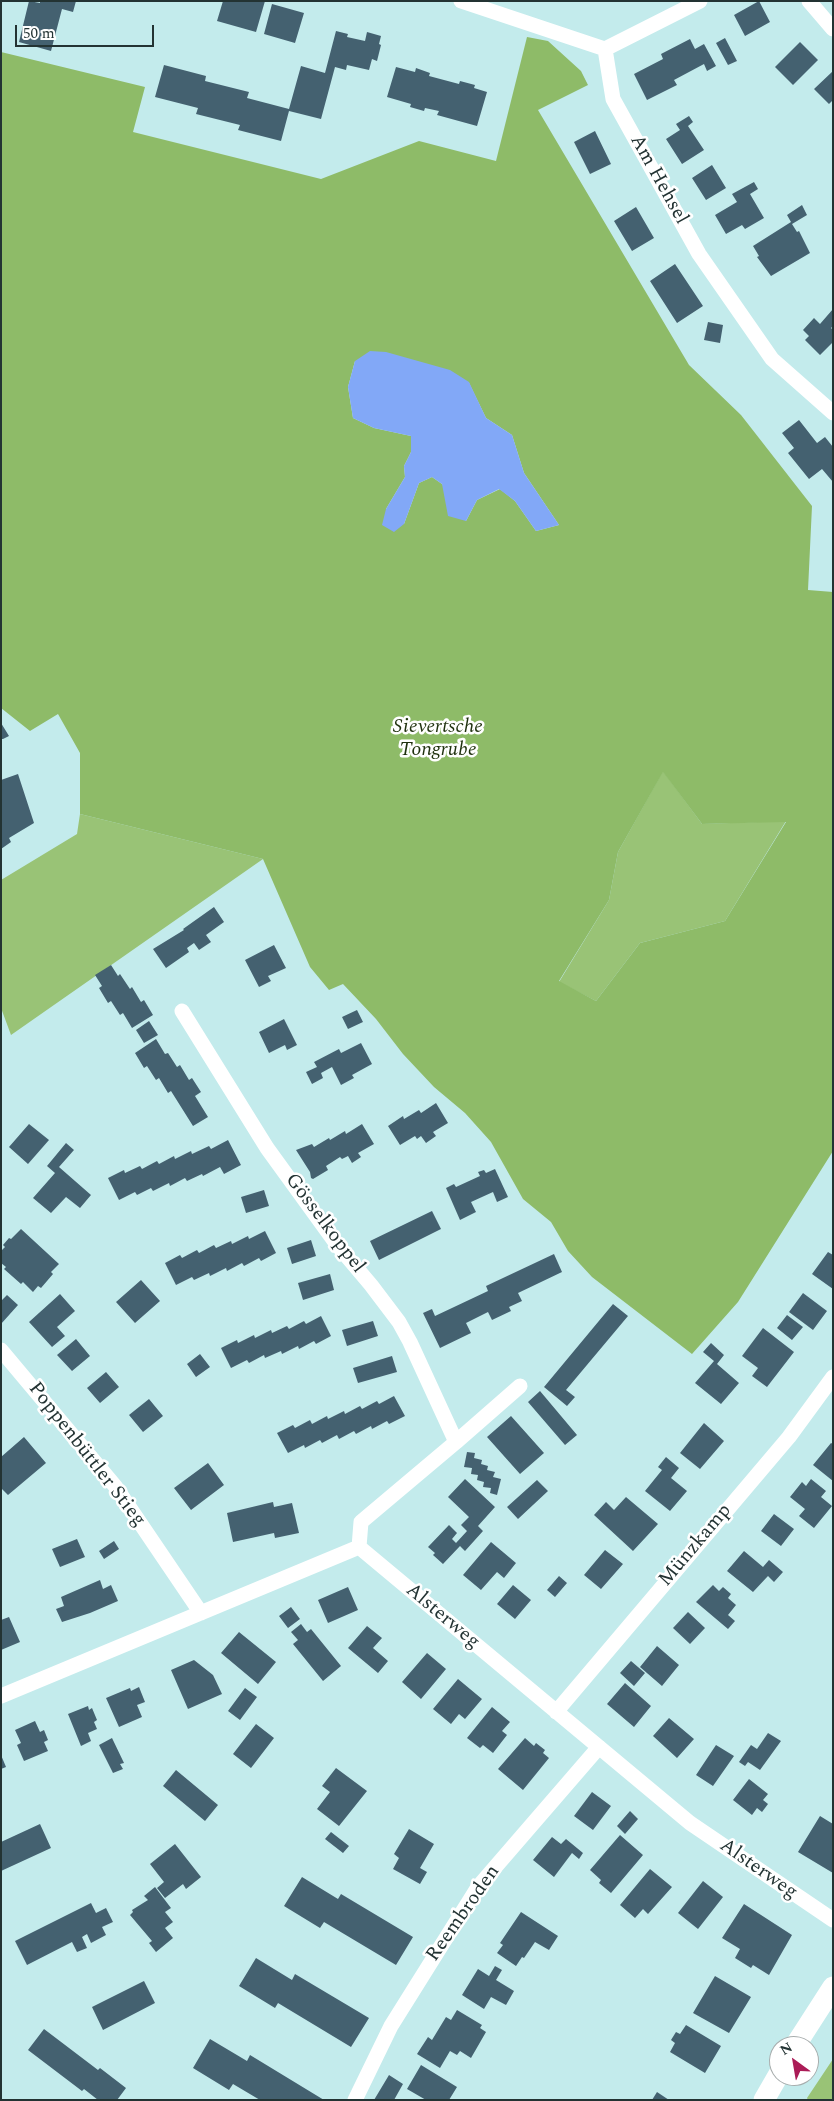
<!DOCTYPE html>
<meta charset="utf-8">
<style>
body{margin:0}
#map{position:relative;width:834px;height:2101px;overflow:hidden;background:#c3ebec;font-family:Spectral,serif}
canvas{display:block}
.frame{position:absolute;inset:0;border:2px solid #233333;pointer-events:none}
.north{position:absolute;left:769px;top:2036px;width:50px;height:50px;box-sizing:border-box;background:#fff;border:1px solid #a7adad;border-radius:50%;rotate:328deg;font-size:14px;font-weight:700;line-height:20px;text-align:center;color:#233333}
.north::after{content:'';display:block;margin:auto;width:18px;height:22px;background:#ab1c57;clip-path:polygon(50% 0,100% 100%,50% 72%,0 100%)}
.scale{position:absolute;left:15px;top:25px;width:139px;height:22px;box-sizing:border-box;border:2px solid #233333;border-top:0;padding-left:6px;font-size:15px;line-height:18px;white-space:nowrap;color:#233333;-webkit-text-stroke:4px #fff;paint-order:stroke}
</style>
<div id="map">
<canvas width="834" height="2101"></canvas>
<div class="frame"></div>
<div class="north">N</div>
<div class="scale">50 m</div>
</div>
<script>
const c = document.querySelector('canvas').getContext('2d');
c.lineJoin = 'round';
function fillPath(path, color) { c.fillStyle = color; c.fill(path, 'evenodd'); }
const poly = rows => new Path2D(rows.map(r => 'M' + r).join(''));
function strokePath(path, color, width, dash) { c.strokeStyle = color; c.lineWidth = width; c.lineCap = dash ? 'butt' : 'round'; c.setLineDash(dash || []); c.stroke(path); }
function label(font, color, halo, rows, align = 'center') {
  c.font = font + ' Spectral,serif'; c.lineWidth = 5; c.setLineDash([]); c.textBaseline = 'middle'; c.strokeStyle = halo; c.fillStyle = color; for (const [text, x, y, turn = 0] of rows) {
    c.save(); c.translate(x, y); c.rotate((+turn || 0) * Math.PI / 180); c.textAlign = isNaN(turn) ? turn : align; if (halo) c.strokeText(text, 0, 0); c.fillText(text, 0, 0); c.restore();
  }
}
fillPath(poly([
 [663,771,702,824,786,821,725,921,640,943,596,1001,559,982,609,900,618,852],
 [80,814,263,859,11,1035,1,1008,1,880,77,834],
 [833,2059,833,2100,808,2100,807,2098]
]), '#99c376');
fillPath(poly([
 [527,37,548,41,581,71,588,85,538,110,689,365,741,415,812,506,808,590,833,592,833,1151,738,1302,692,1354,592,1277,568,1251,551,1222,523,1199,491,1142,465,1113,434,1087,403,1054,376,1019,343,984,329,990,310,967,263,859,80,814,80,753,58,714,30,731,1,708,1,52,145,87,133,132,321,179,419,141,496,161],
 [355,361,469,383,486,418,512,435,524,473,559,525,536,531,515,501,500,489,477,500,466,521,442,484,432,477,419,483,404,524,386,509,405,477,404,466,411,452,411,436,374,428,353,418,348,387],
 [663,772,702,824,786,822,725,921,640,943,596,1001,559,981,609,900,618,852]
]), '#8ebb68');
fillPath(poly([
 [370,351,386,352,450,370,469,382,486,418,512,435,524,473,559,525,536,531,515,501,499,489,477,500,466,521,448,516,442,484,432,477,419,483,404,524,394,532,382,525,386,509,405,477,404,466,411,452,411,436,374,428,353,418,348,387,355,361]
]), '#82a8f7');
fillPath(poly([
 [29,1,40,3,40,1,76,1,73,12,62,9,51,51,19,42],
 [223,1,265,1,256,32,217,21],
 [759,1,770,22,745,36,734,15],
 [272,4,304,13,295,43,264,34],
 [336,31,348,34,347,37,365,41,367,32,381,36,379,44,381,45,377,61,372,59,369,70,347,65,346,70,335,67,321,119,289,111,281,141,238,130,240,125,196,114,198,108,155,97,164,65,206,76,205,81,249,92,247,98,289,109,301,66,325,73],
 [725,38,737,61,728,65,716,43],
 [690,39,695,49,704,44,716,66,707,71,704,64,674,80,677,85,647,100,634,74,663,59,661,54],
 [800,42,818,60,793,85,775,67],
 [396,67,415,72,416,68,430,73,429,76,459,84,460,81,475,85,474,88,487,92,477,126,437,115,439,111,425,108,424,111,410,107,411,104,387,97],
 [833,71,833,100,829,104,814,89],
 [689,116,693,122,688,126,704,150,682,164,666,139,680,130,676,124],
 [595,131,611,164,590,174,574,142],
 [712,165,726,188,706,200,692,178],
 [754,182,758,189,750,194,764,218,745,229,742,225,726,234,715,215,737,202,732,194],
 [802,205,807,215,792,224,797,232,799,231,810,253,771,276,757,257,759,256,753,246,791,222,787,215],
 [636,207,654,238,632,251,614,221],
 [675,264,703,306,677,323,650,281],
 [833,309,833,326,831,328,833,330,833,342,820,355,805,340,809,336,803,330,814,318,820,324],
 [708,322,723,325,720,343,704,340],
 [799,420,817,443,825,437,833,447,833,482,822,469,809,479,788,453,794,448,782,433],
 [1,723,9,736,3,739,1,739],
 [18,774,34,823,9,838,11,842,1,849,1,780],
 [214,907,224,922,206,935,211,942,199,950,194,943,187,948,189,952,166,968,153,949,184,930,183,929],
 [274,945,286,968,268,976,271,981,259,987,245,960],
 [111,965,118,976,120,974,130,989,132,987,141,1002,144,1000,153,1015,132,1028,123,1013,120,1015,111,1001,108,1003,99,988,102,986,95,975],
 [357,1010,363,1022,348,1029,342,1017],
 [284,1019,297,1045,287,1050,285,1045,269,1053,259,1032],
 [149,1021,158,1035,144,1043,136,1030],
 [156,1039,165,1054,168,1053,177,1067,180,1065,189,1080,192,1078,201,1092,195,1096,208,1117,193,1126,171,1091,168,1093,159,1078,156,1080,147,1066,144,1068,135,1053],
 [361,1043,372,1064,352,1075,354,1078,341,1085,332,1067,321,1073,323,1078,312,1084,306,1072,317,1067,314,1062,339,1049,341,1053],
 [436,1103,448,1123,433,1132,436,1136,426,1143,421,1136,417,1139,415,1136,400,1145,388,1126,403,1116,404,1119,419,1110,421,1113],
 [29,1124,49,1140,28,1164,9,1147],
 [362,1124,374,1144,358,1153,361,1157,352,1163,348,1156,342,1159,340,1157,326,1166,328,1170,313,1179,311,1178,310,1172,296,1150,312,1144,314,1147,329,1138,330,1140,345,1131,346,1134],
 [228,1140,241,1165,224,1174,220,1167,203,1176,202,1174,187,1181,185,1178,170,1186,169,1183,153,1191,151,1188,137,1195,135,1192,119,1200,108,1178,124,1170,125,1173,140,1166,142,1169,157,1161,159,1164,174,1156,175,1159,191,1151,192,1154,209,1146,211,1149],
 [66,1143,74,1150,59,1167,91,1195,80,1208,66,1197,51,1213,33,1198,55,1173,47,1166],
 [495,1169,508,1197,497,1202,493,1192,471,1202,476,1212,460,1220,446,1188,454,1184,456,1187,480,1176,478,1172,484,1170,486,1173],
 [264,1190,269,1206,246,1213,241,1197],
 [432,1211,441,1229,379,1260,370,1241],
 [21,1229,59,1264,51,1272,53,1274,41,1288,38,1286,33,1292,23,1282,21,1284,4,1269,6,1267,1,1263,1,1251,5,1247,3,1245,9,1238,11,1239],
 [265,1231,276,1253,261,1261,259,1258,244,1266,242,1263,227,1271,226,1268,210,1276,209,1273,194,1280,192,1277,176,1285,165,1263,180,1255,182,1258,197,1250,199,1253,214,1245,216,1248,231,1241,232,1244,248,1236,249,1239],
 [311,1240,316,1256,292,1264,287,1248],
 [828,1252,833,1255,833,1289,812,1274],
 [554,1254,562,1272,518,1293,522,1301,509,1307,511,1311,492,1320,488,1312,466,1323,471,1333,440,1348,423,1313,432,1309,435,1316,488,1291,486,1286],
 [330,1274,334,1290,303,1300,298,1283],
 [141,1280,160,1301,135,1323,116,1302],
 [803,1293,827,1311,813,1330,789,1312],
 [60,1294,75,1311,57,1327,65,1336,52,1347,29,1322],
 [7,1295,18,1305,1,1324,1,1301],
 [613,1304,628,1316,566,1390,575,1397,567,1406,544,1387],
 [787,1315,803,1327,792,1340,777,1328],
 [321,1316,331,1336,316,1344,314,1341,299,1349,298,1346,282,1354,281,1351,265,1358,264,1355,249,1363,247,1360,231,1368,221,1348,237,1340,238,1343,254,1335,255,1338,271,1330,272,1333,287,1326,289,1329,304,1321,306,1324],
 [373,1321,378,1336,347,1346,342,1330],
 [763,1328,794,1352,767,1387,752,1376,758,1368,742,1356],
 [76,1339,90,1356,72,1371,57,1355],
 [711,1343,724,1355,717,1364,739,1383,721,1404,695,1383,714,1361,703,1352],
 [200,1354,210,1367,196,1377,187,1364],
 [392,1356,397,1372,358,1383,353,1368],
 [106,1372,119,1387,100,1403,87,1388],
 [540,1391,577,1435,565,1445,528,1402],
 [394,1396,405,1416,389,1424,387,1421,372,1429,371,1426,356,1434,354,1431,339,1439,337,1435,322,1443,320,1440,305,1448,304,1445,288,1453,277,1433,293,1425,295,1428,310,1420,312,1424,327,1416,328,1419,344,1411,345,1414,360,1406,362,1409,377,1401,379,1404],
 [149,1399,163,1416,143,1432,129,1415],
 [511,1416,544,1453,520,1474,487,1437],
 [704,1423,724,1441,700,1469,680,1453],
 [24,1437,46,1463,8,1495,1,1488,1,1457],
 [831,1443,833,1444,833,1481,813,1465],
 [467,1452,475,1453,474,1458,482,1460,481,1464,488,1466,487,1470,495,1472,493,1477,501,1479,497,1495,490,1493,491,1488,483,1487,484,1482,477,1480,478,1475,471,1474,472,1468,464,1467],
 [666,1457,679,1468,671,1478,687,1491,670,1511,645,1491,662,1470,658,1467],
 [208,1463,224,1485,191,1510,174,1488],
 [465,1479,495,1507,478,1526,483,1531,465,1551,460,1546,443,1564,433,1555,435,1553,428,1547,449,1525,457,1533,452,1539,456,1543,467,1531,461,1525,469,1517,448,1497],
 [811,1479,826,1491,821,1497,832,1506,814,1528,799,1516,805,1509,790,1497,802,1482,806,1486],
 [537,1480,548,1491,518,1519,507,1507],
 [626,1497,658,1524,633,1551,594,1515,606,1502,614,1510],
 [273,1502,274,1507,292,1503,299,1533,275,1538,274,1533,233,1542,227,1513],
 [774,1514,794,1529,781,1546,761,1531],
 [77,1539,85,1557,60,1567,52,1549],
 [114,1541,119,1549,104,1559,99,1551],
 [491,1542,516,1563,504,1578,497,1572,481,1590,463,1575],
 [605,1550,623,1564,601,1589,584,1575],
 [744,1551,763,1567,769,1560,783,1572,774,1582,768,1576,753,1592,727,1571],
 [559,1576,567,1583,555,1597,547,1590],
 [100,1580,103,1589,111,1585,118,1601,90,1613,62,1622,56,1609,64,1606,61,1597],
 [513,1585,531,1600,515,1619,497,1604],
 [713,1585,719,1591,723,1587,731,1594,728,1598,736,1605,728,1615,735,1621,728,1629,696,1602],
 [348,1587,358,1610,328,1623,318,1600],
 [291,1607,300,1619,288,1628,279,1616],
 [688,1612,705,1628,690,1644,673,1628],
 [9,1617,20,1642,1,1650,1,1620],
 [301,1624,307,1632,311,1629,341,1666,323,1681,293,1644,298,1640,291,1632],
 [367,1626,382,1638,373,1648,388,1661,378,1673,348,1648],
 [239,1632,276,1662,258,1684,221,1653],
 [657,1646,679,1665,662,1686,640,1667],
 [427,1653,446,1669,421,1699,402,1682],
 [194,1660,213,1675,222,1694,188,1709,171,1670],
 [631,1661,645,1673,634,1686,620,1673],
 [458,1679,482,1699,465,1719,459,1714,451,1724,433,1709],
 [625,1683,651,1706,634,1727,607,1704],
 [139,1687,145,1702,137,1705,142,1717,119,1727,106,1698,130,1688,131,1691],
 [245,1688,257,1697,240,1720,228,1711],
 [88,1706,89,1710,92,1708,97,1720,94,1722,97,1729,88,1733,91,1741,81,1746,68,1714],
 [492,1707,510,1722,502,1731,507,1735,493,1753,483,1745,480,1748,467,1738],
 [669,1718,694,1739,677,1758,653,1736],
 [35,1721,40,1732,44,1730,48,1740,44,1742,48,1751,24,1761,17,1745,21,1743,15,1730],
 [256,1724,274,1738,251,1768,233,1754],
 [768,1733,781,1741,760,1770,748,1762,745,1766,739,1762,751,1745,757,1749],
 [112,1738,124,1763,120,1764,123,1769,113,1773,99,1745],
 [525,1738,534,1746,536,1743,545,1750,543,1753,549,1758,523,1790,498,1769],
 [716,1745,734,1756,713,1786,696,1775],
 [1,1755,6,1767,1,1769],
 [336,1768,367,1791,339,1826,317,1809,330,1792,322,1786],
 [176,1770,218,1805,205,1821,163,1786],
 [749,1779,768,1794,763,1800,768,1804,762,1812,757,1808,752,1815,733,1800],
 [592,1792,611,1806,593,1830,574,1816],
 [630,1811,638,1819,625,1834,617,1826],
 [820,1816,833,1824,833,1873,798,1852],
 [40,1824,51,1848,1,1871,1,1842],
 [409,1829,434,1844,420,1868,427,1872,420,1884,393,1869,399,1858,394,1854],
 [331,1832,349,1846,343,1853,325,1839],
 [620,1835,643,1855,611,1893,599,1883,601,1880,590,1870],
 [552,1837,561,1844,566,1839,583,1853,579,1859,572,1853,554,1877,533,1860],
 [175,1844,201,1877,186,1889,183,1884,165,1898,157,1888,164,1882,150,1864],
 [650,1869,672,1887,648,1914,643,1909,635,1918,620,1905],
 [302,1877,338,1899,341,1894,413,1937,396,1965,324,1922,320,1928,284,1906],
 [703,1881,723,1897,698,1929,678,1913],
 [155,1887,171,1908,165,1912,173,1922,165,1928,173,1938,156,1952,149,1943,152,1941,130,1915,133,1912,132,1910,148,1900,144,1896],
 [91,1903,96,1913,106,1908,113,1922,102,1927,106,1935,91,1943,87,1934,82,1937,87,1948,77,1952,72,1942,27,1965,15,1941],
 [744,1904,792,1935,769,1975,753,1965,751,1968,735,1958,740,1949,722,1938],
 [521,1912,558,1936,549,1950,535,1942,524,1958,522,1957,516,1966,497,1953,503,1945,500,1943],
 [256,1958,292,1980,295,1974,369,2018,351,2047,278,2003,275,2008,239,1986],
 [495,1966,502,1970,496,1980,514,1991,506,2005,491,1997,484,2009,462,1995,478,1969,489,1976],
 [715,1976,751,1997,729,2033,693,2013],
 [144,1981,155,2003,103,2030,92,2007],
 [457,2010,482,2025,480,2028,486,2032,471,2058,460,2051,457,2055,450,2051,440,2068,417,2054,428,2037,432,2040,446,2017,451,2020],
 [686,2025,721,2046,705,2073,670,2052,675,2043,671,2040,676,2032,680,2034],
 [44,2029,98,2070,100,2068,126,2088,117,2100,98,2100,84,2089,82,2091,28,2050],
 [210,2039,247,2061,250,2055,324,2100,260,2100,233,2084,229,2090,193,2068],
 [421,2065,457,2087,449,2100,426,2100,407,2089],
 [389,2075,403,2084,394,2100,374,2100],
 [657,2092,669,2100,652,2100]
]), '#446170');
strokePath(poly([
 [461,1,605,49,613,99,699,254,772,359,833,413],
 [809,1,833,29],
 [605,49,700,1],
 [182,1011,267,1148,338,1246,371,1285,399,1322,410,1342,456,1442,361,1522,359,1547],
 [1,1350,115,1486,201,1613],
 [456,1442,520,1386],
 [359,1547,690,1823,833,1920],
 [1,1696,359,1547],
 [556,1712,789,1437,833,1377],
 [355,2100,391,2026,478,1887,599,1747]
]), '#fff', 15);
strokePath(poly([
 [795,2046,833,1987],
 [764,2100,779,2074]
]), '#fff', 21);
label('20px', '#233333', '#fff', [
 ["Am Hehsel",658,180,61],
 ["Gösselkoppel",324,1224,53],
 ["Poppenbüttler Stieg",86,1455,52],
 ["Münzkamp",696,1546,-50],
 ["Alsterweg",442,1617,40],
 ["Alsterweg",758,1870,35],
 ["Reembroden",464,1914,-55]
]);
label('italic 20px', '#1f310e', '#fff', [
 ["Sievertsche",438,728],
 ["Tongrube",438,751]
]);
</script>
